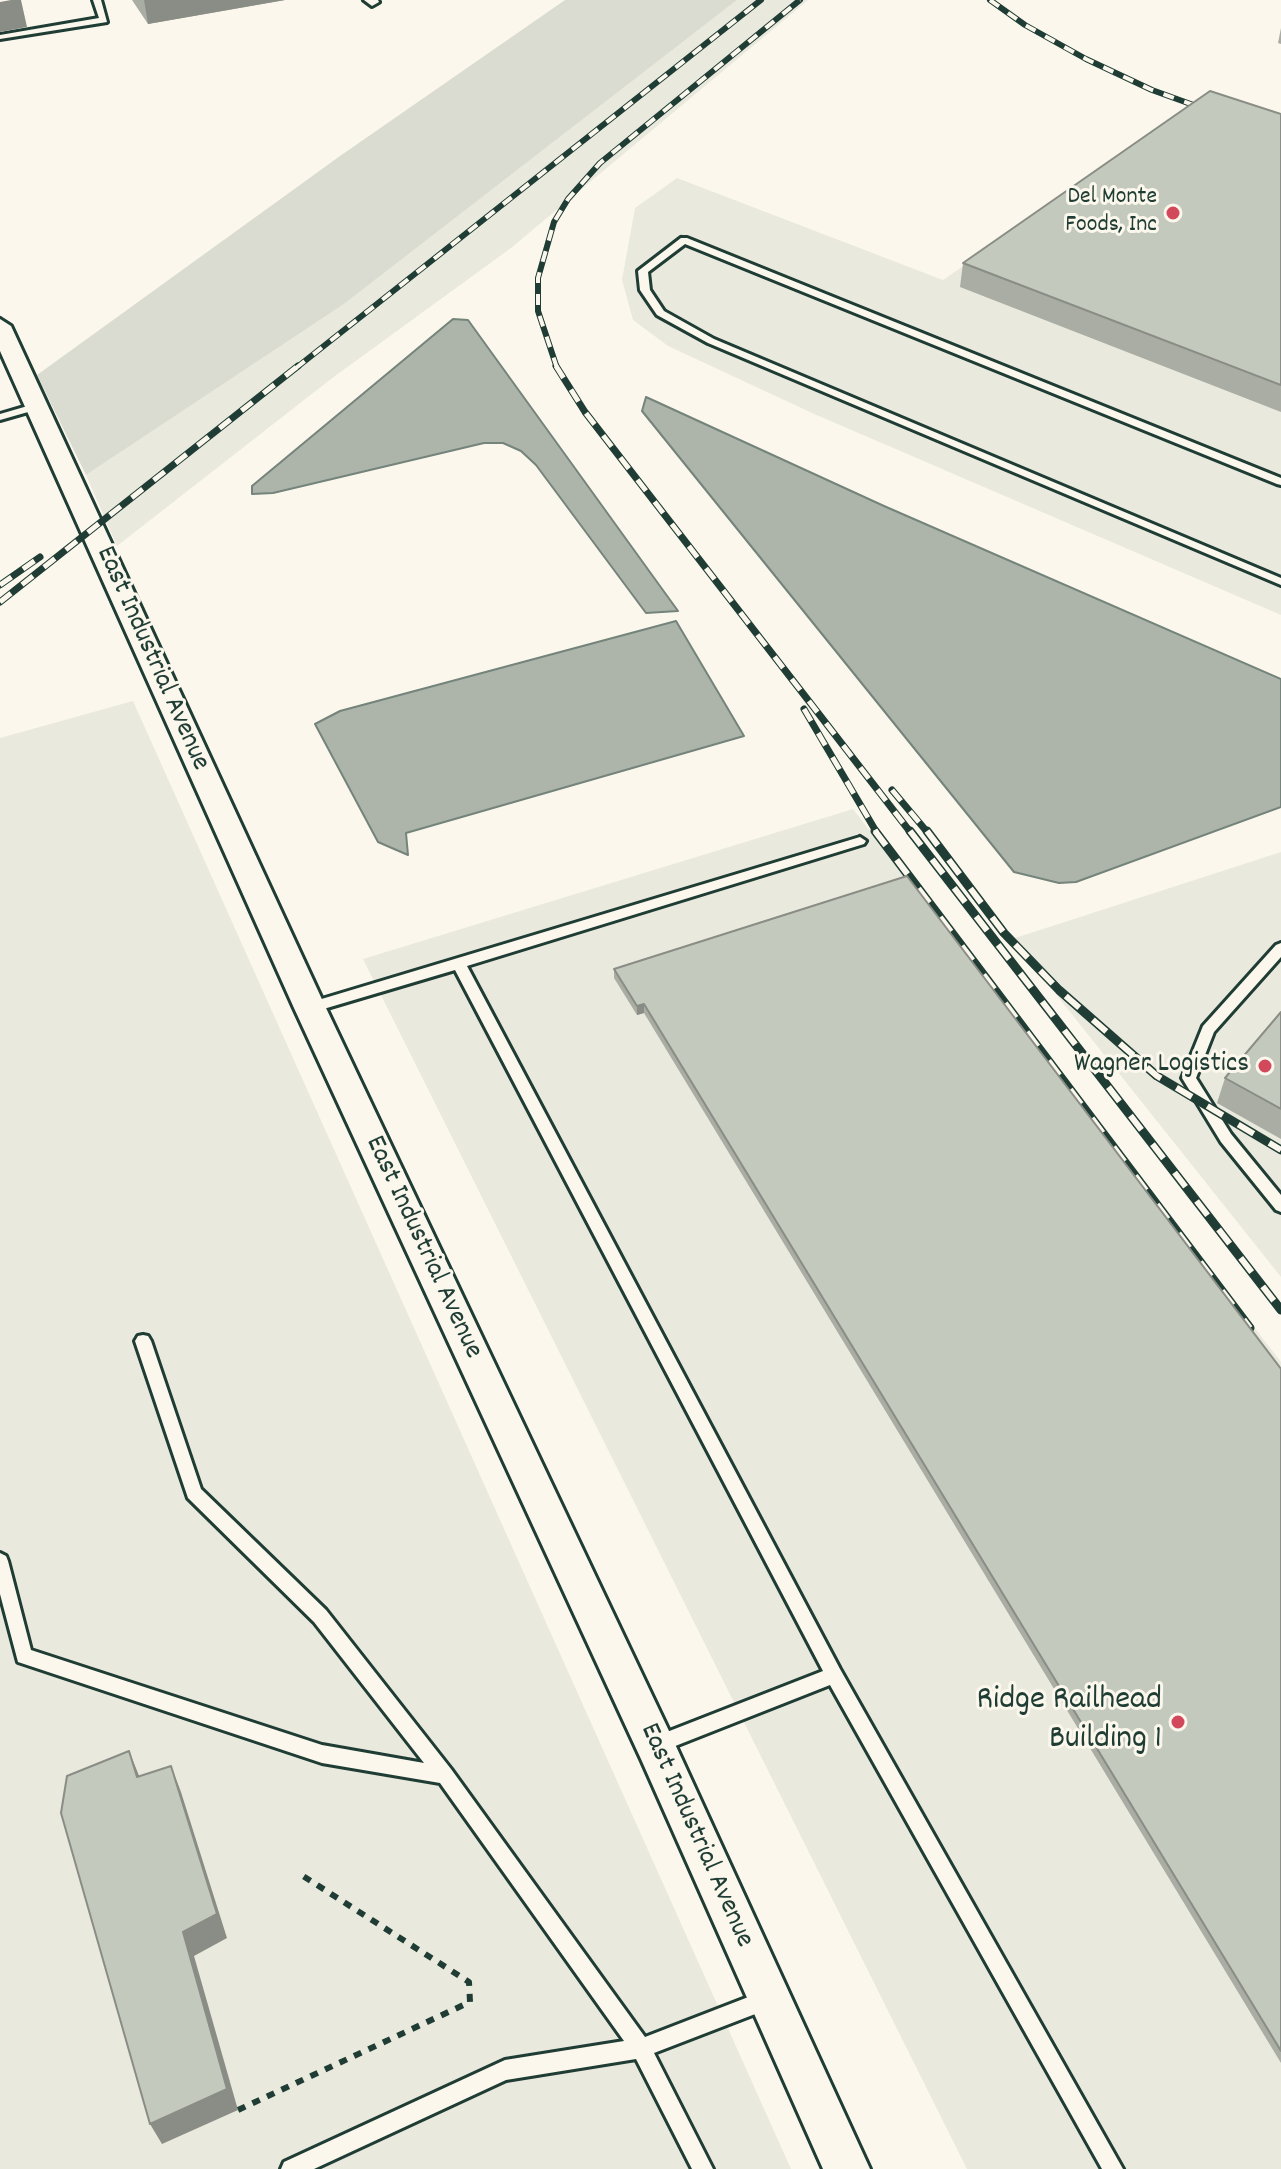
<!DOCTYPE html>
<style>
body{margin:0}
canvas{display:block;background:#fbf7ec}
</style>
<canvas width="1281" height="2169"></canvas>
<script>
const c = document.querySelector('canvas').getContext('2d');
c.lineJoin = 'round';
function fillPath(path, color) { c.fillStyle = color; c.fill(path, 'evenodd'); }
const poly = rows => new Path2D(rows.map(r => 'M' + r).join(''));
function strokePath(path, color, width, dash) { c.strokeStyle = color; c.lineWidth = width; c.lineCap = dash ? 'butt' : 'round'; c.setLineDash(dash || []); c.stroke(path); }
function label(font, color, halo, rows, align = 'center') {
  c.font = font + ' Dekko,sans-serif'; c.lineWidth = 6; c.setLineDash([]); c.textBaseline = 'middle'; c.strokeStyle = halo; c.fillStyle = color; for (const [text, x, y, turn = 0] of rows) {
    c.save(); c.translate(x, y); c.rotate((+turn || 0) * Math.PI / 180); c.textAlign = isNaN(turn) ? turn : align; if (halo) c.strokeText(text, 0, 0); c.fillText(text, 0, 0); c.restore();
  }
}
fillPath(poly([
 [737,0,808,0,511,248,331,379,117,546,86,475,344,304],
 [1191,108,1281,138,1281,615,812,413,668,346,633,320,622,280,635,208,677,178,943,280],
 [133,701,791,2169,0,2169,0,738],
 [853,809,1281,1362,1281,2169,967,2169,363,959],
 [1281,852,1281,1277,1012,939]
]), '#eae9de');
fillPath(poly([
 [565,0,737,0,344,304,86,475,37,375,340,156]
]), '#dbdcd1');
const water = poly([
 [453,319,468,320,678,611,646,613,536,465,521,451,503,443,484,443,273,493,252,494,252,486,453,319],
 [646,397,884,506,1281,679,1281,807,1076,882,1059,883,1014,872,642,411,646,397],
 [676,621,744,736,406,833,408,855,378,842,315,724,340,711,676,621]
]);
fillPath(water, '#adb4aa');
strokePath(water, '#74847b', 2);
const service = poly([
 [93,0,101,0,107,22,0,39,0,35,99,18,93,0],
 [681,238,687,238,1281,478,1281,485,1277,484,685,244,648,272,650,290,664,311,714,339,1281,578,1281,585,708,343,657,315,640,290,638,271,681,238],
 [38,403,43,406,42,408,0,420,0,414,38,403],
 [860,837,866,841,864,844,467,966,840,1669,1123,2169,1102,2169,830,1685,655,1754,649,1751,646,1745,649,1739,823,1671,455,970,310,1013,303,1008,305,1004,860,837],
 [1281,943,1281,957,1214,1032,1196,1078,1231,1134,1281,1195,1281,1212,1276,1210,1221,1142,1182,1078,1203,1026,1276,945,1281,943],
 [143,1335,148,1336,151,1341,201,1489,326,1610,451,1769,645,2037,769,1989,776,1992,779,1999,776,2006,654,2053,713,2169,692,2169,636,2059,506,2080,314,2169,281,2169,284,2162,505,2060,624,2041,440,1783,322,1763,18,1662,0,1594,0,1553,6,1556,8,1561,31,1650,322,1745,424,1763,314,1622,188,1498,135,1341,138,1336,143,1335]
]);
const minor = poly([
 [364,0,378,0,379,2,372,6,364,0]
]);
const tertiary = poly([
 [0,319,11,326,326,1008,669,1731,870,2169,823,2169,641,1759,294,1008,0,351,0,319]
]);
strokePath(service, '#1f3d34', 6);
strokePath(minor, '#1f3d34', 6);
strokePath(tertiary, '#1f3d34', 6);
strokePath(poly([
 [238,2110,470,2002,469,1982,303,1876]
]), '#1f3d34', 6, [8, 8]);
fillPath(service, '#fbf7ec');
fillPath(minor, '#fbf7ec');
fillPath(tertiary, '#fbf7ec');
const railFar2 = poly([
 [990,0,1025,25,1086,59,1152,90,1210,111],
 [296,368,761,0],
 [557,368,538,311,538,278,554,222,568,199,600,163,800,0]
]);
const railFar1 = poly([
 [556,366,585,412,911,833],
 [0,585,40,557],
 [0,602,298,366],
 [804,709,877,833],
 [892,790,928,833]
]);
const rail = poly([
 [875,831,1250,1328],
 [910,831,1281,1310],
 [927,831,1004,933,1059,990,1157,1076,1281,1150]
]);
strokePath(railFar2, '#1f3d34', 6);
strokePath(railFar1, '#1f3d34', 7);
strokePath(rail, '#1f3d34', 9);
strokePath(railFar2, '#fbf7ec', 4, [11]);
strokePath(railFar1, '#fbf7ec', 5, [14]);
strokePath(rail, '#fbf7ec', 6, [18]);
fillPath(poly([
 [132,0,285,0,148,24],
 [1281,28,1281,44,1278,43],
 [1281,114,1281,412,960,287,963,263],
 [614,969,1281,1369,1281,2063,644,1013,637,1015,614,978],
 [1281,1012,1281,1139,1217,1103,1225,1078]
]), '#a9ada3');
fillPath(poly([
 [11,0,21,0,27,27,0,32,0,2],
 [144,0,285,0,148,24],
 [644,1004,644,1013,637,1015,637,1006],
 [129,1751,140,1778,137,1777],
 [171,1766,181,1792,227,1938,194,1956,238,2110,162,2144,150,2124,183,1932]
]), '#898d85');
const building = poly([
 [1210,91,1281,114,1281,385,963,263,1210,91],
 [907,876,1281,1369,1281,2051,644,1004,637,1006,614,969,907,876],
 [1281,1012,1281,1109,1225,1078,1281,1012],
 [129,1751,137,1777,171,1766,217,1914,183,1932,227,2089,150,2124,61,1813,67,1776,129,1751]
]);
fillPath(building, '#c4c9be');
strokePath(building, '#898d85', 2);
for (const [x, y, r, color] of [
 [1173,213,8,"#d1495b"],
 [1265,1066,8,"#d1495b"],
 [1178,1722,8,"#d1495b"]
]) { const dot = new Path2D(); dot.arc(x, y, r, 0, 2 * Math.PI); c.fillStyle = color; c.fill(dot); strokePath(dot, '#fbf7ec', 3); }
label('24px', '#1f3d34', '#fbf7ec', [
 ["Del Monte",1157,199],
 ["Foods, Inc",1157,227]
], 'right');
label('28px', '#1f3d34', '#fbf7ec', [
 ["East Industrial Avenue",151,659,66],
 ["East Industrial Avenue",422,1248,65],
 ["East Industrial Avenue",695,1836,66]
]);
label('28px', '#1f3d34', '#fbf7ec', [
 ["Wagner Logistics",1249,1066]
], 'right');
label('34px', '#1f3d34', '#fbf7ec', [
 ["Ridge Railhead",1162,1702],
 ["Building 1",1162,1741]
], 'right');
</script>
